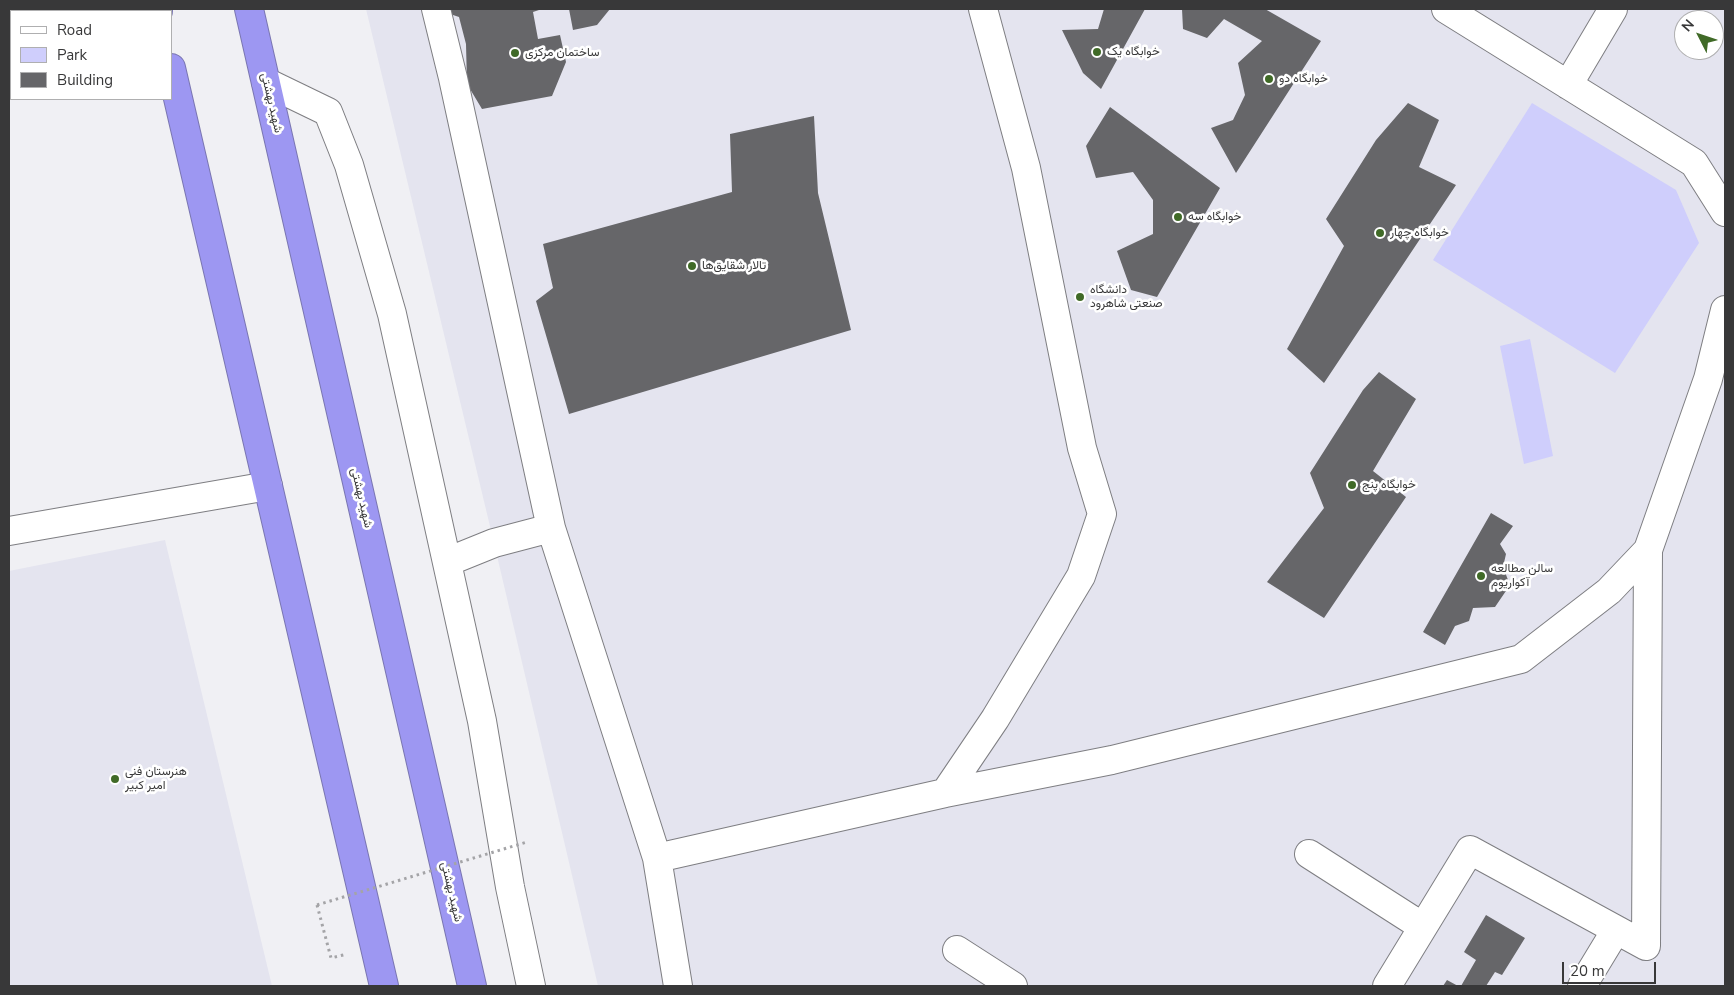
<!DOCTYPE html>
<meta charset="utf-8">
<style>
body{margin:0}
#map{position:relative;width:1734px;height:995px;overflow:hidden;background:#f0f0f4;font-family:"Nunito Sans",sans-serif}
canvas{display:block}
.frame{position:absolute;inset:0;border:10px solid #383839;pointer-events:none}
.legend{position:absolute;left:10px;top:10px;width:162px;height:90px;box-sizing:border-box;background:#fff;border:1px solid #afafb0;margin:0;padding:6px 9px;list-style:none;font-size:15px;color:#383839}
.legend li{display:flex;align-items:center;gap:10px;height:25px}
.legend b{width:25px;border:1px solid #afafb0}
.north{position:absolute;left:1674px;top:10px;width:50px;height:50px;box-sizing:border-box;background:#fff;border:1px solid #afafb0;border-radius:50%;rotate:311deg;font-size:14px;font-weight:700;line-height:20px;text-align:center;color:#383839}
.north::after{content:'';display:block;margin:auto;width:18px;height:22px;background:#406a27;clip-path:polygon(50% 0,100% 100%,50% 72%,0 100%)}
.scale{position:absolute;left:1562px;top:962px;width:94px;height:22px;box-sizing:border-box;border:2px solid #383839;border-top:0;padding-left:6px;font-size:15px;line-height:18px;white-space:nowrap;color:#383839;-webkit-text-stroke:4px #fff;paint-order:stroke}
</style>
<div id="map">
<canvas width="1734" height="995"></canvas>
<div class="frame"></div>
<ul class="legend">
<li><b style="height:6px;background:#fff"></b>Road</li>
<li><b style="height:14px;background:#cfcefc"></b>Park</li>
<li><b style="height:14px;background:#666669"></b>Building</li>
</ul>
<div class="north">N</div>
<div class="scale">20 m</div>
</div>
<script>
const c = document.querySelector('canvas').getContext('2d');
c.lineJoin = 'round';
function fillPath(path, color) { c.fillStyle = color; c.fill(path, 'evenodd'); }
const poly = rows => new Path2D(rows.map(r => 'M' + r).join(''));
function strokePath(path, color, width, dash) { c.strokeStyle = color; c.lineWidth = width; c.lineCap = dash ? 'butt' : 'round'; c.setLineDash(dash || []); c.stroke(path); }
function label(font, color, halo, rows, align = 'center') {
  c.font = font + ' "Nunito Sans",Vazirmatn,sans-serif'; c.lineWidth = 5; c.setLineDash([]); c.textBaseline = 'middle'; c.strokeStyle = halo; c.fillStyle = color; for (const [text, x, y, turn = 0] of rows) {
    c.save(); c.translate(x, y); c.rotate((+turn || 0) * Math.PI / 180); c.textAlign = isNaN(turn) ? turn : align; if (halo) c.strokeText(text, 0, 0); c.fillText(text, 0, 0); c.restore();
  }
}
fillPath(poly([
 [366,9,1725,9,1725,986,598,986,494,543],
 [1684,20,1714,20,1714,50,1684,50],
 [165,540,272,986,9,986,9,571]
]), '#e4e4ef');
fillPath(poly([
 [1532,103,1676,190,1699,243,1615,373,1433,260],
 [1530,339,1553,456,1524,464,1500,346]
]), '#cfcefc');
fillPath(poly([
 [445,9,542,9,533,12,538,39,560,35,566,62,552,96,482,109,467,84,466,44,459,17,444,12],
 [569,9,610,9,597,25,573,30],
 [1104,9,1145,9,1101,89,1083,73,1062,30,1098,29],
 [1182,9,1265,9,1321,41,1236,173,1211,128,1233,120,1245,95,1238,63,1262,41,1224,19,1207,38,1183,29],
 [1408,103,1439,120,1419,167,1456,185,1324,383,1287,349,1344,246,1326,219,1376,140],
 [1110,107,1220,188,1157,297,1131,290,1117,251,1153,234,1153,200,1133,172,1096,178,1086,146],
 [814,116,818,193,851,330,569,414,536,301,553,288,543,244,732,192,730,134],
 [1379,372,1416,399,1373,471,1406,497,1324,618,1267,582,1324,508,1310,473,1363,390],
 [1491,513,1513,526,1500,544,1506,554,1503,567,1510,585,1495,607,1473,608,1469,621,1455,626,1445,645,1423,632],
 [1486,915,1525,938,1502,975,1495,972,1486,986,1461,986,1476,960,1464,952],
 [1447,980,1458,986,1443,986]
]), '#666669');
const minor = poly([
 [436,9,453,78,551,528,657,858,945,793,1112,760,1521,659,1609,591,1648,550,1708,379,1725,310],
 [1446,9,1694,163,1725,212],
 [266,82,328,112,349,165,392,314,482,721,510,887,531,986],
 [1568,85,1613,9],
 [9,531,268,486],
 [447,562,494,543,551,528],
 [945,793,995,719,1081,576,1102,514,1082,448,1026,168,983,9],
 [1309,854,1423,927],
 [657,858,678,986],
 [957,950,1013,986],
 [1387,986,1470,850,1646,946,1648,550],
 [1582,986,1616,930]
]);
const highway = poly([
 [158,9,158,11],
 [249,9,472,986],
 [171,68,384,986]
]);
strokePath(minor, '#7e7e82', 30);
strokePath(highway, '#7a76b1', 30);
strokePath(poly([
 [317,905,331,958,347,954]
]), '#a4a4a7', 3, [2.5, 4]);
strokePath(minor, '#fff', 28);
strokePath(highway, '#9d97f2', 28);
strokePath(poly([
 [317,905,527,842]
]), '#a4a4a7', 3, [2.5, 4]);
for (const [x, y, r, color] of [
 [1097,52,5,"#406a27"],
 [515,53,5,"#406a27"],
 [1269,79,5,"#406a27"],
 [1178,217,5,"#406a27"],
 [1380,233,5,"#406a27"],
 [692,266,5,"#406a27"],
 [1080,297,5,"#406a27"],
 [1352,485,5,"#406a27"],
 [1481,576,5,"#406a27"],
 [115,779,5,"#406a27"]
]) { const dot = new Path2D(); dot.arc(x, y, r, 0, 2 * Math.PI); c.fillStyle = color; c.fill(dot); strokePath(dot, '#fff', 2); }
label('12px', '#383839', '#fff', [
 ["خوابگاه یک",1107,52],
 ["ساختمان مرکزی",525,53],
 ["خوابگاه دو",1279,79],
 ["خوابگاه سه",1188,217],
 ["خوابگاه چهار",1390,233],
 ["تالار شقایق‌‌ها",702,266],
 ["دانشگاه",1090,290],
 ["صنعتی شاهرود",1090,304],
 ["خوابگاه پنج",1362,485],
 ["سالن مطالعه",1491,569],
 ["آکواریوم",1491,583],
 ["هنرستان فنی",125,772],
 ["امیر کبیر",125,786]
], 'left');
label('12px', '#383839', '#fff', [
 ["شهید بهشتی",271,103,77],
 ["شهید بهشتی",361,498,77],
 ["شهید بهشتی",451,892,77]
]);
</script>
